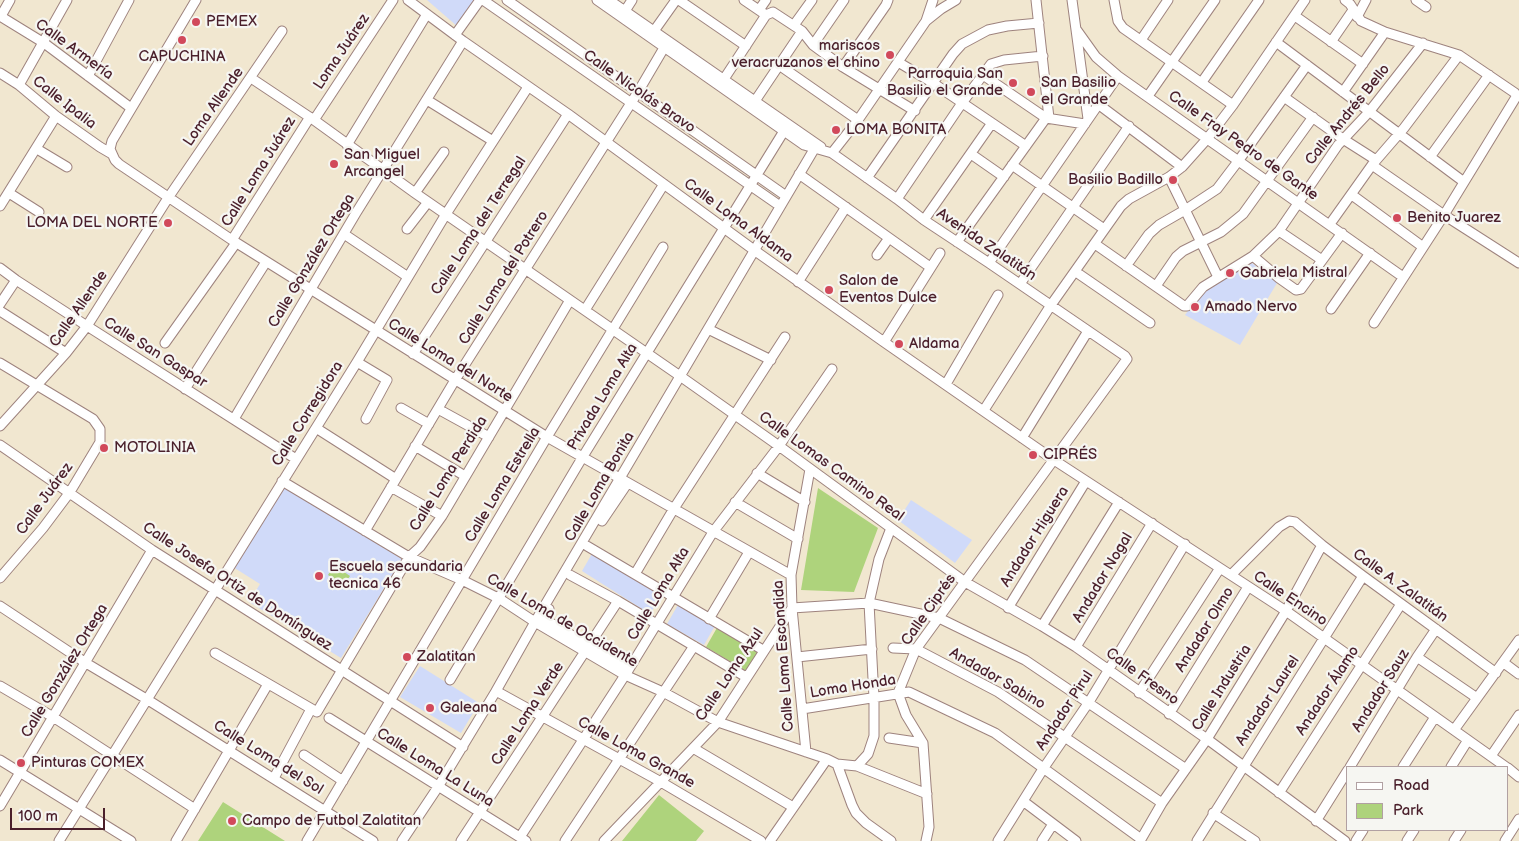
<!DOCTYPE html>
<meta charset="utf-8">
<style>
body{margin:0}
#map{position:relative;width:1519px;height:841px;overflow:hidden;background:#f1e7d0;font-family:"Balsamiq Sans",sans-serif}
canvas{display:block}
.legend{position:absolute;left:1346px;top:766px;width:162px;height:65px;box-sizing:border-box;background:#f6f6f2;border:1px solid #b1a0a2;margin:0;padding:6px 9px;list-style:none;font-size:15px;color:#4a1f2b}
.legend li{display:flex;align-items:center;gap:10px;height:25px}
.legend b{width:25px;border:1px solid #b1a0a2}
.scale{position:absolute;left:10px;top:808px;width:95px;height:22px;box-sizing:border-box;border:2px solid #4a1f2b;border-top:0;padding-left:6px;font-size:15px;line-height:18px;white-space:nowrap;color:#4a1f2b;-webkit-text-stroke:4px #f6f6f2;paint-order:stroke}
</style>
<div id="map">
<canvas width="1519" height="841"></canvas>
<ul class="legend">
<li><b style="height:6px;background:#fff"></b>Road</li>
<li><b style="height:14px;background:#aed37c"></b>Park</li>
</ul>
<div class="scale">100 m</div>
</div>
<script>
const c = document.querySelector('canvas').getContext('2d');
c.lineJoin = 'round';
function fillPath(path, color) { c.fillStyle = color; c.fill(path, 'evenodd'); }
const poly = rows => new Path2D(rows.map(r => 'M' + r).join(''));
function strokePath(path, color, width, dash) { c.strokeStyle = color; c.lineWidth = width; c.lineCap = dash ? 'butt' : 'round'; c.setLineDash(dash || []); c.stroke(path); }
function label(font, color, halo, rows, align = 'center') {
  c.font = font + ' "Balsamiq Sans",sans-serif'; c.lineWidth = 4.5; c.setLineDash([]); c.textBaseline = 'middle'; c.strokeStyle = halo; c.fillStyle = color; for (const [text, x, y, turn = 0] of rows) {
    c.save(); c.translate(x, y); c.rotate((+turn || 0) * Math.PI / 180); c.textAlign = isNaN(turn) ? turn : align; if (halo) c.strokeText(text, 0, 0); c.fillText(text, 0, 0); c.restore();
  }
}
fillPath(poly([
 [427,0,476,0,458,27],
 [1252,263,1277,283,1240,345,1185,315,1204,289],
 [283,486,402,559,341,658,249,602,260,584,233,567],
 [911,500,972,540,955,563,898,520],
 [593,552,663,593,650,614,582,571],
 [679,603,716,624,704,645,667,624],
 [420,666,479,703,461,733,400,697]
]), '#d0daf9');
fillPath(poly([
 [818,488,878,528,854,592,801,590],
 [334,565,350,576,344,585,328,575],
 [718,626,760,649,746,671,706,647],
 [659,795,704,831,696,841,622,841],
 [223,802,285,841,198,841]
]), '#aed37c');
const minor = poly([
 [196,0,112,141,110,149,115,160,119,164,232,240,547,437,791,575],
 [408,0,463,41,568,114,754,250,884,342,1054,460,1286,611,1506,767],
 [483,0,780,206],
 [507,0,786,196],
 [597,0,804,145,832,153,897,199,924,220,989,263,1125,356,1127,359,916,649,898,693,906,715,923,743,929,827,926,841],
 [609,0,821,147],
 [679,0,746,46],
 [744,0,766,15],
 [1036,0,1049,118],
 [1072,0,1088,119],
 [1114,0,1118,21,1123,28,1233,105],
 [1345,0,1350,4,1361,21,1385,32,1459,55,1515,93,1516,97,1444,215,1374,323],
 [1416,0,1426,7],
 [759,10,766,0],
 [625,11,632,0],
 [0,16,44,43,131,108],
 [1,16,10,0],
 [1295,16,1363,64],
 [1357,17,1366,0],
 [926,21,941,9,956,0],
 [794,25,812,0],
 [1076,29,1096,57,1118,76,1403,277],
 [654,31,676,0],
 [455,35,480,0],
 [1141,40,1168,0],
 [1276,42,1464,182],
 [1331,42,1353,10],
 [813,45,844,0],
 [898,62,933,83,1026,146],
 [779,65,858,120],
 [843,67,886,5,888,0],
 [0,73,19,85,56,116,100,147,112,154],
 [983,75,1046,118,1085,124],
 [88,76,129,0],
 [251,78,314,120,415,193,680,376,779,446,965,582,1042,626,1076,647,1207,739,1345,841],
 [724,79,766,15,773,12,802,31,813,45,843,67,915,111],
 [1202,82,1259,0],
 [19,85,67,0],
 [1343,92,1385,32],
 [1148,96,1215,0],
 [1284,97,1343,139,1376,160],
 [427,100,493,141],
 [755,101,802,31],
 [1098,104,1182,167],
 [314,120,393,0],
 [347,145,427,14],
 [37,149,67,167],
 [832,153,858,120,926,21,933,0],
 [971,154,1004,177],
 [1430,157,1489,75],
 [1012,165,1104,229],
 [1372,165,1444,215,1519,263],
 [799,174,930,267],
 [1169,177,1218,277],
 [867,178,953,54,962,44,988,30,1007,26,1039,23],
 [9,193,39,212],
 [415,193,444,152],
 [1352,195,1423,247],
 [897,199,962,103,991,64,1004,60,1043,56],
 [0,206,56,116],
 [924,220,992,123],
 [1330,224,1372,165,1404,128,1459,55],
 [407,229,428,202],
 [1279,231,1322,260],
 [344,234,408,277],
 [232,240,310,117],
 [957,242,1046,118],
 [1095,244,1184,306,1187,306,1203,287,1253,256,1279,231,1338,145,1369,112,1423,43],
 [877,255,889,238],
 [1253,256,1279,278,1296,290,1301,289,1342,233],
 [989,263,1118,76],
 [1126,266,1149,234,1159,225,1185,210,1217,189,1239,160,1307,65],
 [0,268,16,280,87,326,296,459],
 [1076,272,1150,323],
 [798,282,846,207],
 [1020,284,1129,126],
 [1156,286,1176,257,1183,251,1221,232,1243,214,1313,117],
 [0,304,16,280],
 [1331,309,1370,253],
 [585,310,664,184],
 [0,311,66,353],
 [708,329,771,360],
 [884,342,940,253],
 [165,343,236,243],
 [413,354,568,114],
 [357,362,387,380,366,419],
 [0,363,93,419,100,429,100,442,70,492,43,528,0,578],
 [946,384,998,295],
 [185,389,266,262],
 [401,408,429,424],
 [438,409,489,437],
 [984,410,1051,305,1121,206,1129,199,1169,177,1182,167,1207,139,1233,105,1305,0],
 [234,419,356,213,463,41],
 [0,426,66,353,87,326,168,198,282,31],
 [316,428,396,479],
 [1022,438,1088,331],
 [0,445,152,550,463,747],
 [415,446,465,476],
 [757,473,805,502],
 [282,481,409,557,462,580,500,599,535,622,625,675,663,692,718,722,827,759,837,764,857,766,927,794],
 [391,487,442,516],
 [735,502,798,539],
 [602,521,627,484],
 [365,531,455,380,638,92,668,41],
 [587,546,763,650],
 [635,574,673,510,785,337],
 [570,575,618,601,746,677],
 [1231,575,1279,527,1289,521,1295,522,1322,545,1363,576,1496,673],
 [0,606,86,663,148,700,373,841],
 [1008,608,1086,481],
 [549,609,544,619,629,669],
 [709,619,749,552],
 [1042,626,1119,502],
 [1076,647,1152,523],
 [893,648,916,649,998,692,1162,803],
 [215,653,317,712,409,557,420,547,442,516,570,300],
 [797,657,872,649],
 [1417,657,1477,698],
 [1504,663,1519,674],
 [450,680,582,458,784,131],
 [0,686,53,717,195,809],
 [496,691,661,782,761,841],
 [1139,693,1220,568],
 [802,709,909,692,995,733,1141,839],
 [1169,714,1248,587],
 [329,718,526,841],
 [1454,730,1519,640],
 [889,738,923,743],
 [693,748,793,807],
 [806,752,792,608,791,575,810,469],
 [304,755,343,781],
 [1491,756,1519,715],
 [0,760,131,841],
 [837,764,852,805,856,813,866,823,891,841],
 [857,766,868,754,874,736,874,698,869,603,879,559,891,528],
 [1350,767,1417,657,1436,629],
 [1403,767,1435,717],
 [1451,767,1468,740],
 [1508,768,1519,777],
 [274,778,311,709],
 [1279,793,1401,604],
 [1023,801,1076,841],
 [0,806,152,550],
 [1213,813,1255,841],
 [1316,821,1348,770],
 [520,837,629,669,713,532,779,446,832,369],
 [59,841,357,362,446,214,528,87],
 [176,841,268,684],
 [307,841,547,437,663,247],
 [402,841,438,787,496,691,535,622,816,146],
 [461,841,618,601],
 [565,841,694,646],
 [604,841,718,722,792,608,869,603,939,618,1025,660,1186,769],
 [770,841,827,759],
 [998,841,1043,769,1089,702,1185,544],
 [1042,841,1053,824],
 [1140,841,1162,803,1207,739,1286,611,1322,545],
 [1197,841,1363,576],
 [1356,841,1363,830],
 [1407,841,1414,830],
 [1454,841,1461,830],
 [1505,841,1519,819]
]);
strokePath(minor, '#9e837e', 11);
strokePath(minor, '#fff', 9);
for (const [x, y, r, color] of [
 [196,22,5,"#d1495b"],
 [182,40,5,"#d1495b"],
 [890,55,5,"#d1495b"],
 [1013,83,5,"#d1495b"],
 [1031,92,5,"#d1495b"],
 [836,130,5,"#d1495b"],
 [334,164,5,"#d1495b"],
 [1173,180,5,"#d1495b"],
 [1397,218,5,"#d1495b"],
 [168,223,5,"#d1495b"],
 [1230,273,5,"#d1495b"],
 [829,290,5,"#d1495b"],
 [1195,307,5,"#d1495b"],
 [899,344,5,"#d1495b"],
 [104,448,5,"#d1495b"],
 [1033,455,5,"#d1495b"],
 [319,576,5,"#d1495b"],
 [407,657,5,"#d1495b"],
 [430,708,5,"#d1495b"],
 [21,763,5,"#d1495b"],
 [232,821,5,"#d1495b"]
]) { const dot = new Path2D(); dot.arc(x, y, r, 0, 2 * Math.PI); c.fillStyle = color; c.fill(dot); strokePath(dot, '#f6f6f2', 2); }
label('15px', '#4a1f2b', '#f6f6f2', [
 ["PEMEX",206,22],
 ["mariscos",880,46,"right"],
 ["veracruzanos el chino",880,63,"right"],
 ["CAPUCHINA",182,57,"center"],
 ["Parroquia San",1003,74,"right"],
 ["Basilio el Grande",1003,91,"right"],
 ["San Basilio",1041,83],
 ["el Grande",1041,100],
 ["LOMA BONITA",846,130],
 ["San Miguel",344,155],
 ["Arcangel",344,172],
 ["Basilio Badillo",1163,180,"right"],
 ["Benito Juarez",1407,218],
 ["LOMA DEL NORTE",158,223,"right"],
 ["Gabriela Mistral",1240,273],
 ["Salon de",839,281],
 ["Eventos Dulce",839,298],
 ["Amado Nervo",1205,307],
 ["Aldama",909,344],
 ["MOTOLINIA",114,448],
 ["CIPRÉS",1043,455],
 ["Escuela secundaria",329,567],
 ["tecnica 46",329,584],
 ["Zalatitan",417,657],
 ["Galeana",440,708],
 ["Pinturas COMEX",31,763],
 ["Campo de Futbol Zalatitan",242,821]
], 'left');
label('15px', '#4a1f2b', '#f6f6f2', [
 ["Calle Armería",74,50,36],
 ["Loma Juárez",342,52,-56],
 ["Calle Nicolás Bravo",639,92,35],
 ["Calle Ipalia",64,103,38],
 ["Loma Allende",214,107,-55],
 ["Calle Andrés Bello",1348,115,-51],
 ["Calle Fray Pedro de Gante",1243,146,35],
 ["Calle Loma Juárez",259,172,-58],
 ["Calle Loma Aldama",738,221,36],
 ["Calle Loma del Terregal",479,226,-57],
 ["Avenida Zalatitán",986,245,34],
 ["Calle González Ortega",312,261,-59],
 ["Calle Loma del Potrero",504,278,-58],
 ["Calle Allende",79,309,-55],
 ["Calle San Gaspar",155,353,32],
 ["Calle Loma del Norte",450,361,32],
 ["Privada Loma Alta",603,397,-59],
 ["Calle Corregidora",308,414,-58],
 ["Calle Lomas Camino Real",831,467,36],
 ["Calle Loma Perdida",449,474,-58],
 ["Calle Loma Estrella",503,485,-59],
 ["Calle Loma Bonita",600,487,-60],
 ["Calle Juárez",45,499,-54],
 ["Andador Higuera",1035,537,-58],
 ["Andador Nogal",1103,578,-59],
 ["Calle A. Zalatitán",1400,586,36],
 ["Calle Josefa Ortiz de Domínguez",237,587,33],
 ["Calle Loma Alta",659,594,-59],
 ["Calle Encino",1290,599,34],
 ["Calle Ciprés",929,610,-55],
 ["Calle Loma de Occidente",562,621,30],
 ["Andador Olmo",1205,630,-58],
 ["Calle Loma Escondida",784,656,-94],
 ["Calle González Ortega",65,671,-59],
 ["Calle Loma Azul",730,675,-56],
 ["Calle Fresno",1142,677,36],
 ["Andador Sabino",997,679,30],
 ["Loma Honda",853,687,-9],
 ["Calle Industria",1222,688,-58],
 ["Andador Álamo",1328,691,-57],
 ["Andador Sauz",1381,691,-58],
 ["Andador Laurel",1268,701,-57],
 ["Andador Pirul",1065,711,-57],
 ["Calle Loma Verde",528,714,-57],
 ["Calle Loma Grande",636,753,29],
 ["Calle Loma del Sol",268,758,32],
 ["Calle Loma La Luna",435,768,32]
]);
</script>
